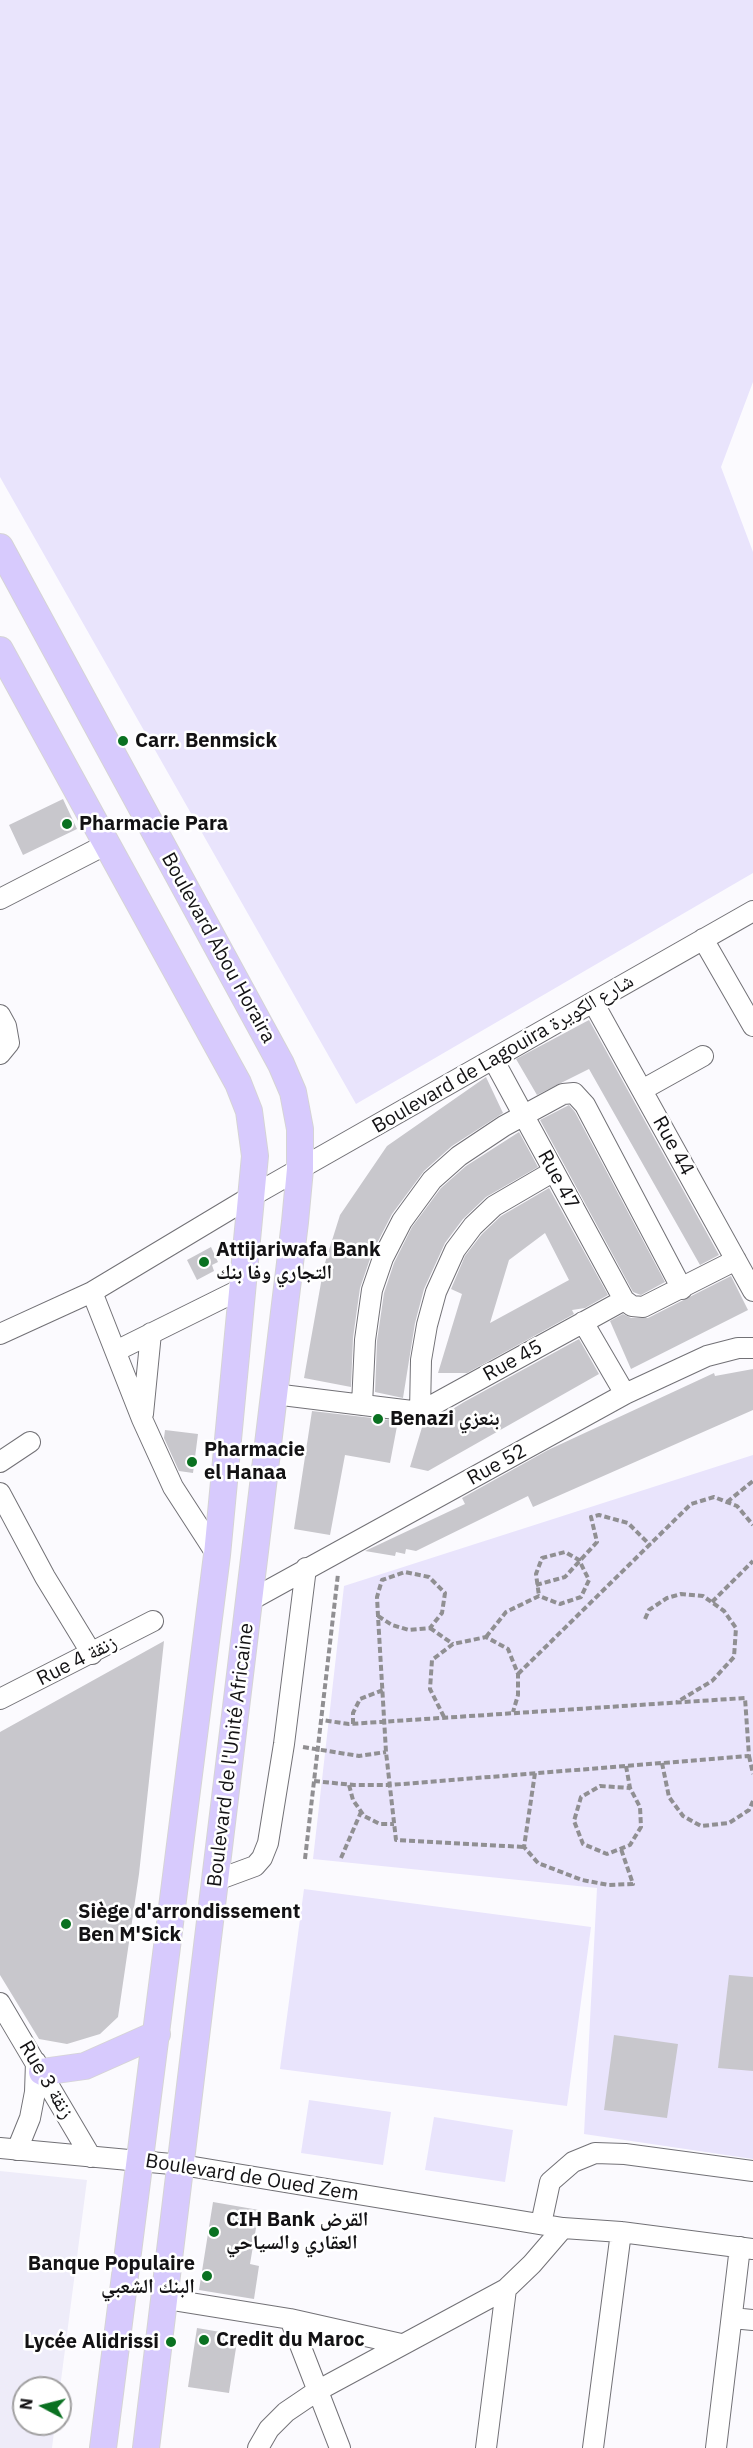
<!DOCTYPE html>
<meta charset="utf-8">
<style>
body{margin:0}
#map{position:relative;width:753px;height:2448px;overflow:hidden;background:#fbfafe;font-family:"IBM Plex Sans",sans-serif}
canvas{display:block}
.north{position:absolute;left:12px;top:2376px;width:60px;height:60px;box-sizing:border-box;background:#fff;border:2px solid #a1a0a1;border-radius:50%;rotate:277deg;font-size:16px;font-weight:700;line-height:24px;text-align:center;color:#131214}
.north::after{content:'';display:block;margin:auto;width:21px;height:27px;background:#0a7121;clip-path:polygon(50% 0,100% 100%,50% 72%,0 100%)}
</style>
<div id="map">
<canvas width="753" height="2448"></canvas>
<div class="north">N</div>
</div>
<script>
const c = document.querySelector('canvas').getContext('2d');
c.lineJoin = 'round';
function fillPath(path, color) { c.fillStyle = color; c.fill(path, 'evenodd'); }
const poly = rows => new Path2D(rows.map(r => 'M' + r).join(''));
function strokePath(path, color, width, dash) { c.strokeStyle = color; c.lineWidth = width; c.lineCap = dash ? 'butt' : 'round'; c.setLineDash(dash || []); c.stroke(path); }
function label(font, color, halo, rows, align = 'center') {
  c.font = font + ' "IBM Plex Sans","Noto Naskh Arabic",sans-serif'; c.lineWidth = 5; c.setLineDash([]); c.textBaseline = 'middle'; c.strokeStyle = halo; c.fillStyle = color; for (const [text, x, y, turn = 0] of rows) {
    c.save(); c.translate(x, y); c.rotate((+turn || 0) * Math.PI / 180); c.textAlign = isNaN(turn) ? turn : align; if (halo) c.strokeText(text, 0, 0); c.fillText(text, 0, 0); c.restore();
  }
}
fillPath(poly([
 [0,2171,87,2180,60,2388,24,2388,24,2424,55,2424,52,2448,0,2448]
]), '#eeecf9');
fillPath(poly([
 [0,0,753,0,753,382,721,467,753,552,753,873,356,1104,0,477],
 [753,1455,753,2159,584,2134,597,1888,313,1859,344,1586],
 [304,1889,591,1927,567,2106,280,2069],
 [309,2100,391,2112,383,2165,301,2153],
 [434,2117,513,2130,505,2182,425,2170]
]), '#e9e4fc');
fillPath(poly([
 [63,799,77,829,23,855,9,825],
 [589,1020,719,1255,700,1265,589,1069,537,1095,516,1059],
 [486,1077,503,1113,452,1146,424,1171,392,1214,372,1253,360,1288,353,1338,351,1387,304,1378,324,1266,340,1215,387,1146],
 [569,1105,575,1112,665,1282,641,1295,633,1292,540,1120],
 [519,1132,538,1167,486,1197,463,1219,445,1243,424,1289,415,1323,403,1398,375,1392,377,1341,384,1293,394,1263,412,1227,441,1188,466,1166],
 [549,1188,608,1295,585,1308,572,1310,574,1314,467,1373,438,1373,462,1294,451,1289,465,1256,482,1234,501,1216],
 [545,1233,569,1280,490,1323,509,1260],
 [211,1247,218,1262,212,1265,214,1271,197,1280,187,1260],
 [731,1276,748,1310,631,1369,610,1321,623,1314,631,1318,648,1318],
 [579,1339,599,1374,428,1471,410,1467,423,1424,427,1425,464,1402],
 [753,1369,753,1410,533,1507,528,1496,416,1551,406,1549,405,1554,396,1552,395,1556,365,1551,465,1504,462,1498,548,1450,714,1373,715,1376],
 [312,1411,398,1421,390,1463,345,1455,330,1535,294,1529],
 [165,1430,198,1434,193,1473,179,1471,164,1438],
 [164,1641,139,1874,118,2017,100,2034,67,2044,39,2039,0,1975,0,1732],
 [729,1975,753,1977,753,2071,718,2068],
 [614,2035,678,2044,667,2118,604,2110],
 [213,2202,259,2210,250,2264,259,2266,254,2299,199,2290],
 [197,2328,238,2335,229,2393,188,2387]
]), '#c8c7cc');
const minor = poly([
 [0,899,107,844],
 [703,939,753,1026],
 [593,1002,753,1291],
 [0,1015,6,1026,9,1043,0,1054],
 [493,1059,624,1300],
 [642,1090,703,1056],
 [92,1292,142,1419,173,1487,217,1555],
 [583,1322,625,1394],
 [0,1334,92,1292,252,1196,753,911],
 [116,1351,241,1289],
 [274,1394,420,1412,624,1300,632,1306,643,1307,736,1260],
 [362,1405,365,1340,372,1290,383,1258,402,1221,432,1180,459,1156,504,1126,563,1094,574,1093,585,1105,682,1289],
 [420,1412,421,1360,427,1325,436,1292,455,1250,473,1226,494,1206,554,1171],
 [143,1414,151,1333],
 [0,1462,30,1442],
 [0,1493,45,1577,92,1654],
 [249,1601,625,1394,707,1356,738,1348,753,1348],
 [0,1699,153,1621],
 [217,1880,255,1866,262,1858,268,1843,284,1744,306,1568],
 [0,2003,91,2157],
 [0,2148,182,2165,563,2228,621,2232,753,2249],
 [17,2150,30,2118,35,2092,36,2062],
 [541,2224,550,2182,573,2162,595,2153,625,2154,753,2171],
 [166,2299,290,2319,401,2344],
 [732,2318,753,2320],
 [290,2319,340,2448],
 [258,2448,269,2429,286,2412,317,2391,506,2289,532,2264,563,2228],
 [486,2448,506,2289],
 [593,2448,621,2232],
 [716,2448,740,2247]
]);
const major = poly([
 [0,547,281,1064,293,1092,300,1129,300,1169,295,1222,146,2448],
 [0,650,238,1083,249,1111,255,1156,217,1555,103,2448],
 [42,2072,85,2066,157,2034]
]);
strokePath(minor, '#727176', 22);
strokePath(major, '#d5d4d5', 28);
strokePath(poly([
 [727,1502,753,1481],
 [536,1585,565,1577,597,1542,591,1517,599,1515,628,1523,650,1545],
 [712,1602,753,1561],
 [378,1616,392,1625,409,1630,430,1628,442,1613,445,1593,429,1577,405,1572,382,1580,377,1597,378,1616,386,1752,396,1840,524,1847],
 [645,1619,649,1610,667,1598,681,1594,703,1596,724,1611,736,1628,734,1657,712,1681,677,1702],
 [430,1628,453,1644],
 [486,1637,506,1612,539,1596,560,1604,581,1597,589,1580,579,1560,565,1552,542,1558,536,1574,539,1596],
 [518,1674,691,1504,714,1497,737,1506,753,1525],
 [444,1717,430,1689,432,1660,453,1644,486,1637,508,1649,518,1674,518,1695,513,1712],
 [353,1724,353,1713,360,1699,383,1690],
 [303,1747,359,1756,386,1752],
 [749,1756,753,1774],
 [662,1763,669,1797,683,1816,701,1826,729,1823,749,1810,753,1801],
 [626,1766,630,1788,640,1807,641,1827,630,1845,607,1854,583,1844,574,1821,581,1797,600,1786,630,1788],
 [535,1773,524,1847,538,1863,582,1880,609,1885,633,1884,621,1849],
 [314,1781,354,1785,390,1785,749,1756,745,1698,349,1724,322,1720],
 [349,1785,353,1800,364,1816,380,1824,394,1824],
 [341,1858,361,1812],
 [305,1859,338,1574]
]), '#908f92', 4, [6, 3]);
strokePath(minor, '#fff', 20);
strokePath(major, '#d7cafd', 26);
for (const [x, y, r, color] of [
 [123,741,6,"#0a7121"],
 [67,824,6,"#0a7121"],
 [204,1262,6,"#0a7121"],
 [378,1419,6,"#0a7121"],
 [192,1462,6,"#0a7121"],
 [66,1924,6,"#0a7121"],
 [214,2232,6,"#0a7121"],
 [207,2276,6,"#0a7121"],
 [204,2340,6,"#0a7121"],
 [171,2342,6,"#0a7121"]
]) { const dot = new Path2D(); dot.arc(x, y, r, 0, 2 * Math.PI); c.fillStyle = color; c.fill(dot); strokePath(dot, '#fff', 2); }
label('bold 20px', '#131214', '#fff', [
 ["Carr. Benmsick",135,741],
 ["Pharmacie Para",79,824],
 ["Attijariwafa Bank",216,1250],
 ["التجاري وفا بنك",216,1273],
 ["Benazi بنعزي",390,1419],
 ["Pharmacie",204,1450],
 ["el Hanaa",204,1473],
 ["Siège d'arrondissement",78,1912],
 ["Ben M'Sick",78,1935],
 ["CIH Bank القرض",226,2220],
 ["العقاري والسياحي",226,2243],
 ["Banque Populaire",195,2264,"right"],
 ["البنك الشعبي",195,2287,"right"],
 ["Credit du Maroc",216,2340],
 ["Lycée Alidrissi",159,2342,"right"]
], 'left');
label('20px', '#131214', '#fff', [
 ["Boulevard Abou Horaira",218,948,61],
 ["Boulevard de Lagouira شارع الكويرة",503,1054,-30],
 ["Rue 44",673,1146,61],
 ["Rue 47",558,1180,61],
 ["Rue 45",513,1361,-29],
 ["Rue 52",497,1465,-29],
 ["Rue 4 زنقة",77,1661,-27],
 ["Boulevard de l'Unité Africaine",231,1755,-83],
 ["Rue 3 زنقة",46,2080,59],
 ["Boulevard de Oued Zem",252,2178,9]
]);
</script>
